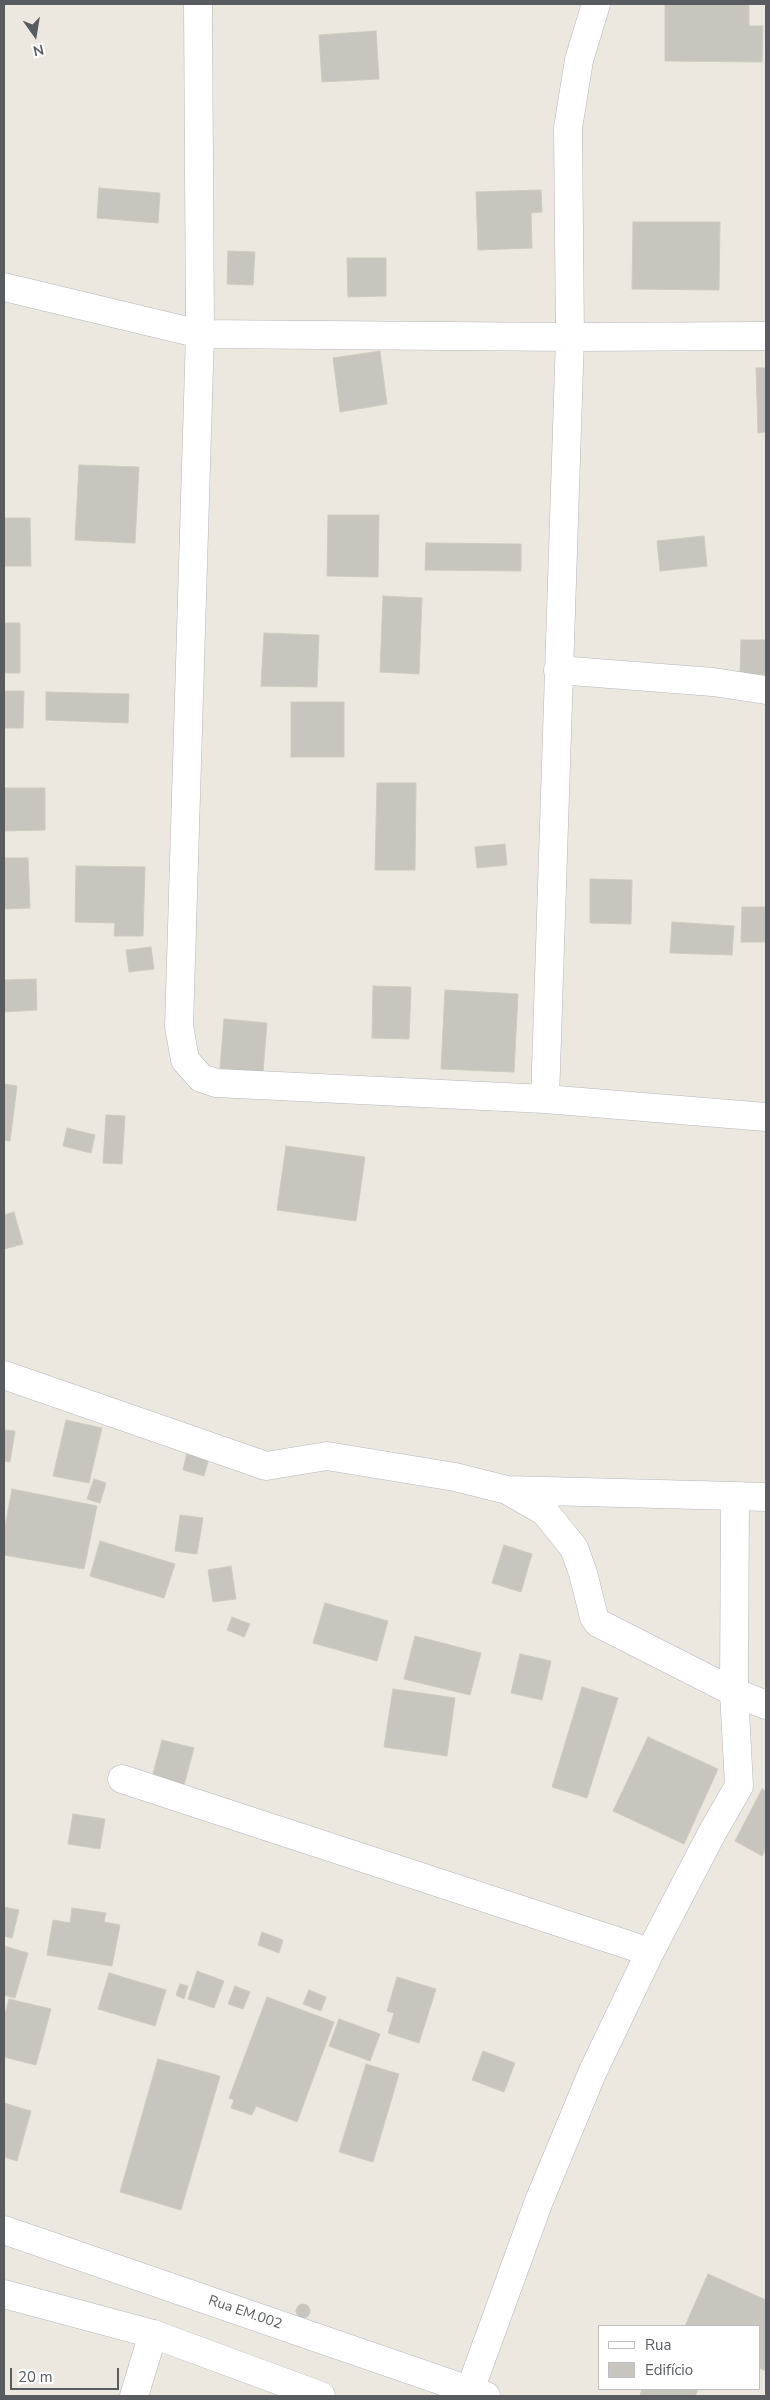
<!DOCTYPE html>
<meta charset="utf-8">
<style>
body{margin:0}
#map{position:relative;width:770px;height:2400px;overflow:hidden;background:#ece8df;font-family:"Nunito Sans",sans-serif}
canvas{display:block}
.frame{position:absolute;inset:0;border:5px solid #585c61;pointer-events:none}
.legend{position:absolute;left:598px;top:2325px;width:162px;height:65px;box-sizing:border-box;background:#fff;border:1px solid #bcbec0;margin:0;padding:6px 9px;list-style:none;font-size:15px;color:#585c61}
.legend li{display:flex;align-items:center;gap:10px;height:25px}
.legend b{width:25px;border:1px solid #bcbec0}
.north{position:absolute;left:10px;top:10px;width:50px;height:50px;-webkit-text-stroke:4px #fff;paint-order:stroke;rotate:167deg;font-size:14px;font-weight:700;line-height:20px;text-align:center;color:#585c61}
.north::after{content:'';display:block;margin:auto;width:18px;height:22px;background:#585c61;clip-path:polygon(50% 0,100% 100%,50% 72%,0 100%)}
.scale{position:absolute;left:10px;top:2368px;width:109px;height:22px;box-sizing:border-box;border:2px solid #585c61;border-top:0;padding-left:6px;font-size:15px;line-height:18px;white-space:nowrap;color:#585c61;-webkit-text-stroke:4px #fff;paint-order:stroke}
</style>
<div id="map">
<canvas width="770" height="2400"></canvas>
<div class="frame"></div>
<ul class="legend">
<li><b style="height:6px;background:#fff"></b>Rua</li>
<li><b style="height:14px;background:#c8c5bf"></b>Edifício</li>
</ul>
<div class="north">N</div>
<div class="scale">20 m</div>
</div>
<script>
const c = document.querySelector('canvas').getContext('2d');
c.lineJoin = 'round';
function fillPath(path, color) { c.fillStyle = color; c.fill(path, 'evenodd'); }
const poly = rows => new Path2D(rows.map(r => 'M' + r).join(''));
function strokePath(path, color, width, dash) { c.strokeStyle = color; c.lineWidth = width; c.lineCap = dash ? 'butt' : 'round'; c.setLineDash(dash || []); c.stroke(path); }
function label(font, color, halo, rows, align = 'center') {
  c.font = font + ' "Nunito Sans",sans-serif'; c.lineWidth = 4; c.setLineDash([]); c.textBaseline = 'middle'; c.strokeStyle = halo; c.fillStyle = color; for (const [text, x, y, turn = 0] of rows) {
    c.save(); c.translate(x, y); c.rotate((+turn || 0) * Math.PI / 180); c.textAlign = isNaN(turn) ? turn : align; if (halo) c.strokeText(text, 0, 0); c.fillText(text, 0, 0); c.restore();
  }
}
const building = poly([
 [665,4,749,4,749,26,763,26,762,62,665,61,665,4],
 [376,31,379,79,322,82,319,35,376,31],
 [99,188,160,193,158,223,97,218,99,188],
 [541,190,542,212,531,213,532,248,478,250,476,192,541,190],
 [633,222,720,222,719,290,632,289,633,222],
 [228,251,255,252,253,285,227,284,228,251],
 [347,258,386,258,386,296,348,297,347,258],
 [380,351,387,404,340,412,333,358,380,351],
 [756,368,766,368,766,432,758,433,756,368],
 [79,465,139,467,135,543,75,540,79,465],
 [328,515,379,515,378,577,327,576,328,515],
 [4,518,30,518,31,566,4,566,4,518],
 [704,536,707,566,660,571,657,541,704,536],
 [426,543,521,544,521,571,425,570,426,543],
 [383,596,422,598,419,674,380,672,383,596],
 [4,623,20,623,20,673,4,673,4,623],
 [264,633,319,635,317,687,261,686,264,633],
 [741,640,766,640,766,675,740,674,741,640],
 [4,691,24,691,23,728,4,728,4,691],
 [46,692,129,694,128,723,46,720,46,692],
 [291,702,344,702,344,757,291,757,291,702],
 [377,783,416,783,415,870,375,870,377,783],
 [4,788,45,788,45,830,4,831,4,788],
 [505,844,507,865,477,868,475,847,505,844],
 [4,858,28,858,30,908,4,909,4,858],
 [76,866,145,867,143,936,114,936,115,923,75,922,76,866],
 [590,879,632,880,631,924,590,923,590,879],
 [742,907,766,907,766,942,741,942,742,907],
 [672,922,734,926,732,955,670,953,672,922],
 [151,947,154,969,129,972,126,950,151,947],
 [36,979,37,1010,4,1012,4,980,36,979],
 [373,986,411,987,409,1039,372,1038,373,986],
 [445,990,518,994,514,1072,441,1069,445,990],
 [224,1019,267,1023,263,1072,220,1068,224,1019],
 [4,1084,17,1086,10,1141,4,1140,4,1084],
 [106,1115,125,1116,122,1164,103,1163,106,1115],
 [67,1128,95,1135,91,1153,63,1146,67,1128],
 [286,1146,365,1157,356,1221,277,1210,286,1146],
 [14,1212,23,1244,4,1249,4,1215,14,1212],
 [66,1420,102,1428,89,1483,53,1476,66,1420],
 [4,1430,15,1431,10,1462,4,1461,4,1430],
 [188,1449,210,1455,204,1476,183,1470,188,1449],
 [94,1479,106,1483,100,1503,87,1499,94,1479],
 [12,1489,97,1506,84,1569,4,1555,4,1532,12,1489],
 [180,1515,203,1518,197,1554,175,1551,180,1515],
 [100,1541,175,1564,164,1598,90,1576,100,1541],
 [504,1545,532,1554,521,1592,492,1583,504,1545],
 [231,1566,236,1599,213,1602,208,1570,231,1566],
 [325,1603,388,1621,377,1661,313,1643,325,1603],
 [232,1617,250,1624,244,1637,227,1630,232,1617],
 [415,1636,481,1653,470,1695,404,1679,415,1636],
 [520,1654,551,1661,542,1700,511,1693,520,1654],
 [582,1687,618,1698,587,1798,552,1787,582,1687],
 [393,1689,455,1698,447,1756,384,1747,393,1689],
 [648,1737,718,1769,684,1844,613,1811,648,1737],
 [162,1740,194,1748,183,1789,151,1781,162,1740],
 [762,1789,766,1791,766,1848,762,1856,735,1841,762,1789],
 [73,1814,105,1819,100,1849,68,1844,73,1814],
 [4,1907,19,1910,12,1938,4,1936,4,1907],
 [72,1908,106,1913,104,1922,120,1925,112,1966,47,1955,53,1920,70,1923,72,1908],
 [262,1932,283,1940,279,1953,258,1945,262,1932],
 [4,1946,28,1953,15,1998,4,1995,4,1946],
 [197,1971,224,1981,214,2008,188,1999,197,1971],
 [109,1973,166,1990,155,2026,98,2009,109,1973],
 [397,1977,436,1989,419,2043,388,2033,394,2013,387,2011,397,1977],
 [180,1984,188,1986,184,1999,176,1995,180,1984],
 [235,1986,250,1992,243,2009,228,2004,235,1986],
 [309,1990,326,1997,321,2011,303,2004,309,1990],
 [267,1997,334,2022,297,2122,256,2106,252,2115,231,2108,234,2100,229,2098,267,1997],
 [9,1999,51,2009,36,2065,4,2057,4,2017,9,1999],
 [339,2019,380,2034,370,2061,329,2046,339,2019],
 [483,2051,515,2063,504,2092,472,2080,483,2051],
 [158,2059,220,2076,181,2210,120,2192,158,2059],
 [366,2064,399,2074,373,2162,339,2152,366,2064],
 [4,2103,31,2111,17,2161,4,2157,4,2103],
 [708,2274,766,2300,766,2371,759,2368,759,2326,685,2326,708,2274],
 '296 2311a7 7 0 1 1 14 0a7 7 0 1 1-14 0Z',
 [642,2389,698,2389,695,2396,642,2396,640,2395,642,2389]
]);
fillPath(building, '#c8c5bf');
strokePath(building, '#d0cabe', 1);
const street = poly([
 [198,4,200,334,179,1026,185,1060,201,1078,216,1083,545,1099,766,1117],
 [4,287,200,334,570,337,766,336],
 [558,670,713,682,766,690],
 [545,1099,570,337,568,128,579,60,596,4],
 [4,1375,266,1466,327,1456,455,1477,507,1490,545,1512,574,1548,583,1573,594,1617,598,1623,734,1692,766,1705],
 [735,1496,766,1497],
 [122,1779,650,1952],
 [470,2390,539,2201,593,2071,650,1952,712,1833,739,1786,734,1692,735,1496,507,1490],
 [134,2396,153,2334]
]);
const secondary = poly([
 [4,2230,486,2396],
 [4,2294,153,2334,321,2396]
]);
strokePath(street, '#b2b6bb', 29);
strokePath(secondary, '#b3b7bd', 29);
strokePath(street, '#fff', 28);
strokePath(secondary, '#fff', 28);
label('14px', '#585c61', '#fff', [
 ["Rua EM.002",245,2313,19]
]);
</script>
